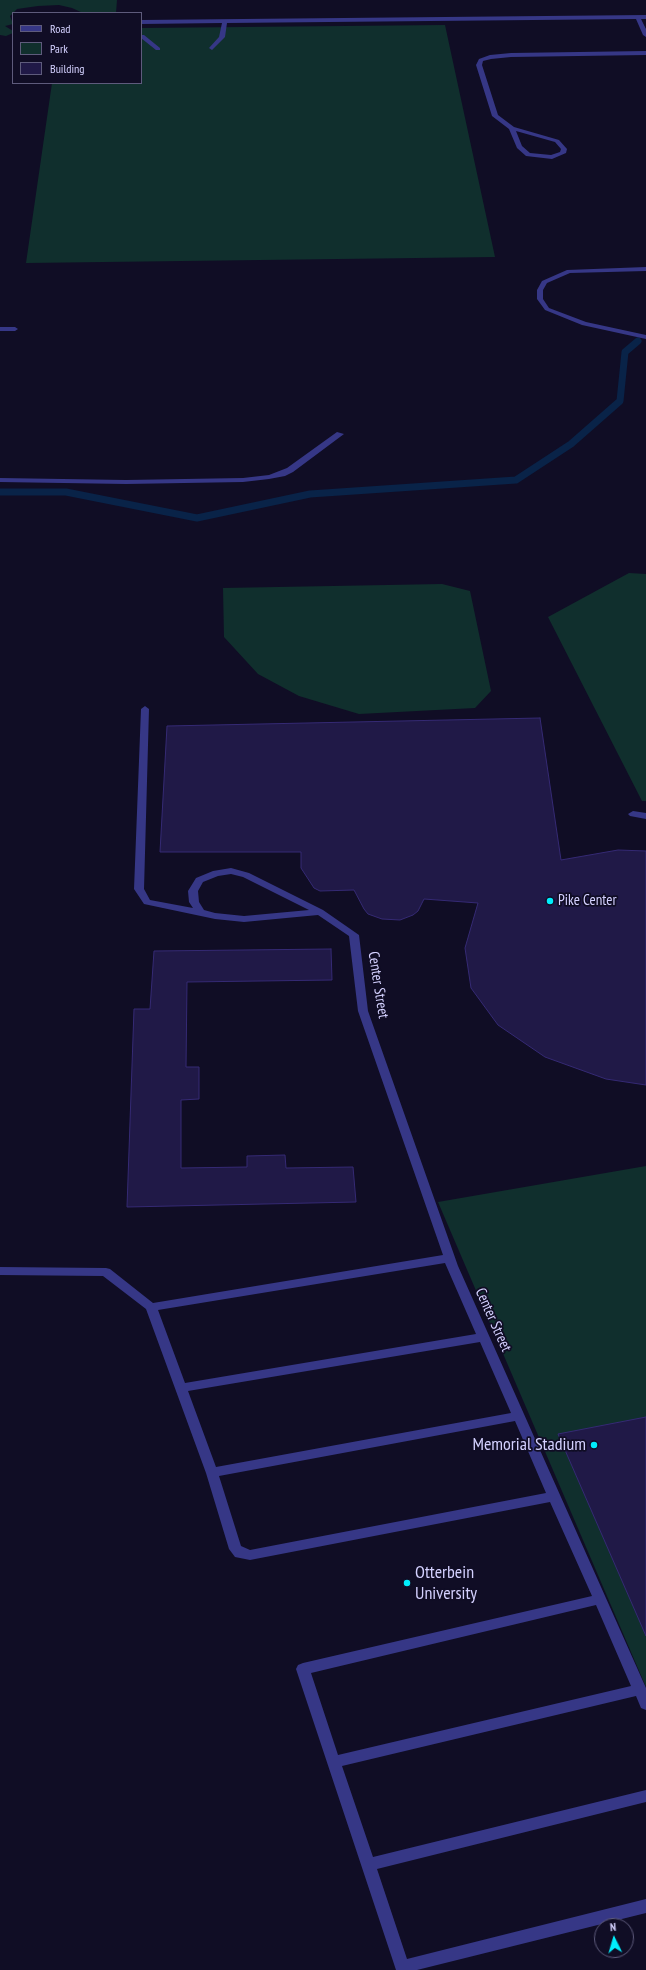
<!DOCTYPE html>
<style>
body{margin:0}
#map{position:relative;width:646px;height:1970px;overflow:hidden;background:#100d25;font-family:"PT Sans Narrow",sans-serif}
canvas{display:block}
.legend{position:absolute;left:12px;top:12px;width:130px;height:72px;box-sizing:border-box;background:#100d25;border:1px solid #5e5b7c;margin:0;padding:5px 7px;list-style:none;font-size:12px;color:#d4d1ff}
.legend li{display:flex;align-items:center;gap:8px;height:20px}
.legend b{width:20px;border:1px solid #5e5b7c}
.north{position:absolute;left:594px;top:1918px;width:40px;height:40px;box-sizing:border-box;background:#100d25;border:1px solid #5e5b7c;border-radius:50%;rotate:355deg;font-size:11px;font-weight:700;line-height:16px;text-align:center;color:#d4d1ff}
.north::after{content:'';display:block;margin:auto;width:14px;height:18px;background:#00eefc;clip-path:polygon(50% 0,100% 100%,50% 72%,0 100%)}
</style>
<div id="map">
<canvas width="646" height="1970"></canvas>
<ul class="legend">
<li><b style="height:5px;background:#363786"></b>Road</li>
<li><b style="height:11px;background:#102f2d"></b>Park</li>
<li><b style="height:11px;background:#201947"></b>Building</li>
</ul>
<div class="north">N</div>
</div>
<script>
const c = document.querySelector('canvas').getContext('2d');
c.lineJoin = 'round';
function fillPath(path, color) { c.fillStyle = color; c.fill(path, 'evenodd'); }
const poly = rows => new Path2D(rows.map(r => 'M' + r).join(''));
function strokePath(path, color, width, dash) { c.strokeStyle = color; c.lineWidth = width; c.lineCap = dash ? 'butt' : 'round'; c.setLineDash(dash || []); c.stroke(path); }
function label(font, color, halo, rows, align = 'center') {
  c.font = font + ' "PT Sans Narrow",sans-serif'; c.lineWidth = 3.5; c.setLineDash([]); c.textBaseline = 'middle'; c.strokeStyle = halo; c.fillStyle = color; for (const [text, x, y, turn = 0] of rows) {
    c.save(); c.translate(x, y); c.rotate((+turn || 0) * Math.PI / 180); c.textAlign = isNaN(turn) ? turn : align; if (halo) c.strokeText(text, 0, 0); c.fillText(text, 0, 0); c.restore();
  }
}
fillPath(poly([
 [0,0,117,0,116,13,83,13,72,8,59,5,38,6,17,9,10,16,13,24,5,26,13,31,13,33,6,36,0,35],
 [445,25,495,257,26,263,52,83,141,83,141,28],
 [629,573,646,574,646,801,642,801,548,617],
 [442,584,470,591,491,691,475,708,359,714,299,696,258,674,224,637,223,588],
 [646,1166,646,1687,438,1202]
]), '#102f2d');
strokePath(poly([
 [0,492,66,492,197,518,310,494,516,480,571,444,620,401,625,352,638,341]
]), '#092348', 7);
const building = poly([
 [540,718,561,860,618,850,646,851,646,1085,606,1079,545,1057,498,1025,471,988,465,948,478,903,424,899,418,911,413,915,400,920,382,919,368,914,364,909,354,890,320,891,314,888,301,868,301,852,160,852,167,726,540,718],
 [331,949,332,980,187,982,186,1067,199,1067,199,1099,181,1100,181,1168,247,1167,247,1156,285,1155,286,1168,353,1167,356,1202,127,1207,134,1009,150,1009,154,951,331,949],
 [646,1417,646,1636,558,1434,646,1417]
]);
fillPath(building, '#201947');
strokePath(building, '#352a74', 1);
fillPath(poly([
 [646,15,646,19,641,19,646,29,646,37,643,35,636,19,227,23,225,37,212,50,209,48,219,37,222,23,141,24,141,20,646,15],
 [141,35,144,35,160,48,160,50,156,50,141,38,141,35],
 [646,51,646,55,511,57,491,59,483,61,482,65,498,115,514,127,559,140,567,149,566,153,552,159,526,156,517,148,509,129,492,116,476,65,479,59,490,55,511,53,646,51],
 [516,131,555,142,561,149,560,152,551,155,530,153,522,146,516,131],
 [646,267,646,271,570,273,547,283,543,290,543,299,549,308,586,322,646,335,646,339,582,325,545,310,537,299,537,290,542,281,567,270,646,267],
 [0,327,15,327,18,329,15,331,0,331,0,327],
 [337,432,344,434,293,472,285,476,269,479,243,482,126,484,0,482,0,478,126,480,243,478,269,475,287,468,337,432],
 [145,706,149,709,144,889,150,900,193,908,189,902,188,891,196,878,213,871,231,868,249,873,323,910,359,935,368,1011,458,1266,646,1688,646,1710,641,1708,636,1696,342,1766,373,1857,646,1790,646,1802,377,1869,407,1959,646,1899,646,1913,417,1970,396,1970,296,1669,298,1665,303,1663,592,1596,550,1502,250,1560,235,1557,229,1549,206,1473,146,1309,103,1276,0,1275,0,1267,106,1268,110,1269,153,1303,443,1255,358,1011,349,936,318,915,244,922,215,919,144,904,134,889,141,709,145,706],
 [231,874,243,877,309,910,244,916,215,913,204,910,199,902,198,891,203,882,218,876,231,874],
 [445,1263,476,1334,185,1383,158,1310,445,1263],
 [480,1342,511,1413,216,1467,188,1391,480,1342],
 [515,1421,546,1493,250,1550,241,1546,219,1476,515,1421],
 [596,1605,631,1686,338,1755,311,1673,596,1605],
 [633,811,646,813,646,819,630,816,628,814,633,811]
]), '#363786');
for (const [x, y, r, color] of [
 [550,901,4,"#00eefc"],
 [594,1445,4,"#00eefc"],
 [407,1583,4,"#00eefc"]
]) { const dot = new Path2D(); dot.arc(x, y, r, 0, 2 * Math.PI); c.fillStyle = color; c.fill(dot); strokePath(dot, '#100d25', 1.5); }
label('15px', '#d4d1ff', '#100d25', [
 ["Pike Center",558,901]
], 'left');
label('15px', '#d4d1ff', '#100d25', [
 ["Center Street",378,985,81],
 ["Center Street",493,1320,66]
]);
label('18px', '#d4d1ff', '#100d25', [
 ["Memorial Stadium",586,1445],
 ["Otterbein",415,1573,"left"],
 ["University",415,1594,"left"]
], 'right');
</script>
